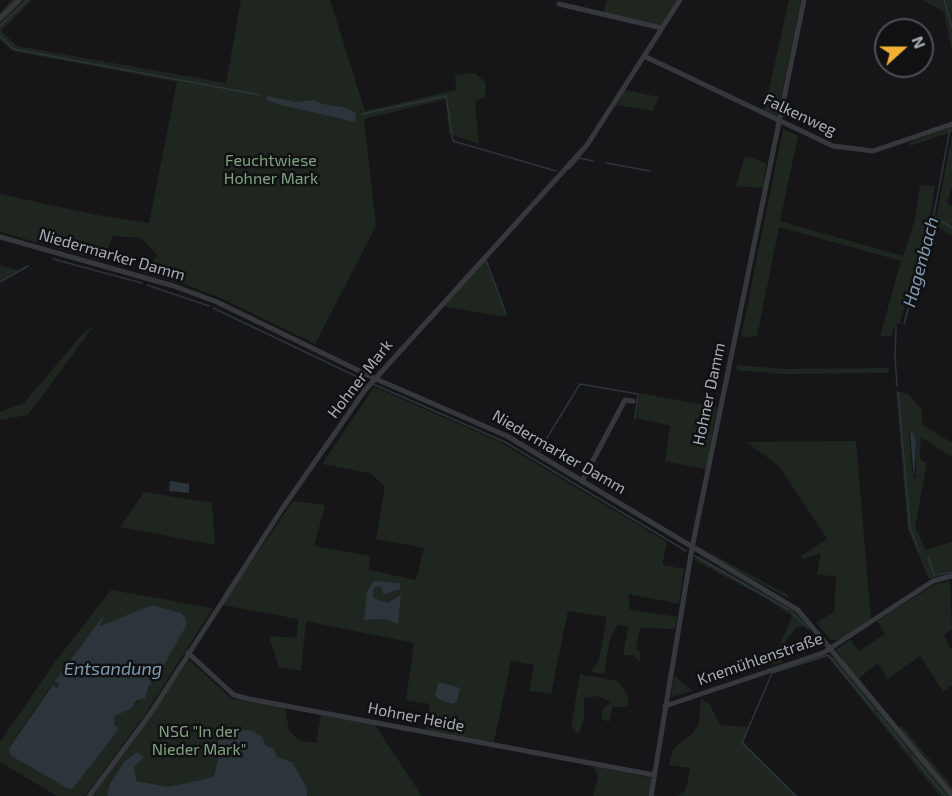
<!DOCTYPE html>
<meta charset="utf-8">
<style>
body{margin:0}
#map{position:relative;width:952px;height:796px;overflow:hidden;background:#161618;font-family:"Exo 2",sans-serif}
canvas{display:block}
.north{position:absolute;left:874px;top:18px;width:60px;height:60px;box-sizing:border-box;background:#111113;border:2px solid #4d4f55;border-radius:50%;rotate:69deg;font-size:16px;font-weight:700;line-height:24px;text-align:center;color:#a8adb8}
.north::after{content:'';display:block;margin:auto;width:21px;height:27px;background:#f2b134;clip-path:polygon(50% 0,100% 100%,50% 72%,0 100%)}
</style>
<div id="map">
<canvas width="952" height="796"></canvas>
<div class="north">N</div>
</div>
<script>
const c = document.querySelector('canvas').getContext('2d');
c.lineJoin = 'round';
function fillPath(path, color) { c.fillStyle = color; c.fill(path, 'evenodd'); }
const poly = rows => new Path2D(rows.map(r => 'M' + r).join(''));
function strokePath(path, color, width, dash) { c.strokeStyle = color; c.lineWidth = width; c.lineCap = dash ? 'butt' : 'round'; c.setLineDash(dash || []); c.stroke(path); }
function label(font, color, halo, rows, align = 'center') {
  c.font = font + ' "Exo 2",sans-serif'; c.lineWidth = 5; c.setLineDash([]); c.textBaseline = 'middle'; c.strokeStyle = halo; c.fillStyle = color; for (const [text, x, y, turn = 0] of rows) {
    c.save(); c.translate(x, y); c.rotate((+turn || 0) * Math.PI / 180); c.textAlign = isNaN(turn) ? turn : align; if (halo) c.strokeText(text, 0, 0); c.fillText(text, 0, 0); c.restore();
  }
}
fillPath(poly([
 [11,0,32,0,1,31,17,46,226,83,241,0,330,0,365,111,456,90,455,75,475,73,486,83,485,97,475,101,479,144,449,134,446,99,364,119,376,226,315,344,221,298,187,285,144,273,157,255,141,238,113,236,103,261,0,232,0,194,97,215,149,223,177,82,13,51,0,40,0,13],
 [607,0,678,0,661,25,604,12],
 [789,0,801,0,777,117,764,111],
 [923,0,952,0,952,53,944,12],
 [625,90,659,97,653,111,615,105],
 [952,127,952,132,910,146,910,142],
 [783,129,798,136,780,221,903,256,915,219,920,185,935,186,930,217,900,323,894,326,892,336,880,336,901,261,779,227,757,336,741,337],
 [952,134,952,187,947,203,952,206,952,236,935,225],
 [745,156,766,163,763,188,736,186],
 [485,258,506,317,442,306],
 [0,265,20,271,0,282],
 [93,327,28,415,0,420,0,412,24,403,84,332],
 [737,365,783,369,889,368,888,373,781,374,737,370],
 [374,387,498,441,667,542,662,565,684,569,679,604,629,594,629,609,677,617,675,629,640,628,636,649,641,653,640,662,632,655,623,655,628,627,618,625,610,638,604,674,591,672,599,660,607,617,568,611,551,694,529,691,534,665,511,661,494,742,426,730,430,704,406,700,414,643,306,621,301,671,279,667,269,636,297,638,298,619,222,605,293,501,325,505,314,546,370,556,369,570,416,580,424,548,376,539,385,486,370,473,322,464],
 [374,581,400,589,383,595,381,585,374,588,373,598,380,602,388,603,401,595,384,619,365,620],
 [896,391,908,394,922,410,922,424,952,443,952,457,921,437,920,459,927,463,915,527,926,550,952,542,952,571,929,579,908,530],
 [909,432,914,435,916,442,916,478,913,479],
 [639,393,717,407,706,469,665,461,670,426,637,418],
 [856,441,871,619,840,640,831,640,816,623,834,612,836,577,817,574,821,553,802,559,801,556,827,539,779,466,746,442],
 [144,492,212,503,215,545,120,527],
 [701,548,788,595,788,598,700,551],
 [699,556,796,612,809,625,796,628,786,640,781,663,772,664,792,616,769,600,694,560],
 [950,581,952,630,944,634,950,649,952,648,952,685,943,692,920,656,888,679,878,663,858,679,898,728,902,726,952,786,952,796,940,796,827,656,842,658,836,650,850,640,859,651,885,634,877,621,934,585],
 [111,590,213,608,146,713,85,796,57,796,0,762,0,742,55,662],
 [181,613,186,618,160,672,150,684,149,691,131,708,115,716,113,725,119,729,72,788,9,747,51,686,57,689,59,684,55,681,103,618,99,626,116,620],
 [188,659,232,699,285,708,289,731,300,741,316,743,321,715,375,725,422,796,91,796],
 [580,674,618,681,629,698,627,707,613,707,609,722,602,719,602,710,612,702,596,696,584,698,584,720,578,734,571,727],
 [674,675,693,691,671,697],
 [701,698,710,705,720,725,748,727,743,742,797,796,677,796,686,790,690,768,669,765,673,749,693,733,699,723],
 [593,766,651,778,649,794,661,796,593,796,598,776]
]), '#1e261f');
fillPath(poly([
 [267,96,296,102,315,100,322,104,343,107,356,113,355,122,277,104,267,100],
 [910,431,914,435,916,443,914,480],
 [170,481,189,484,189,493,169,491],
 [374,581,400,583,400,589,383,595,381,586,374,588,373,598,388,603,401,594,398,624,384,619,364,620,367,591],
 [152,605,181,613,186,618,186,626,160,672,150,684,145,698,136,701,132,708,115,716,114,725,119,729,73,788,67,788,10,755,9,748,52,686,57,688,59,684,55,681,104,615,100,626],
 [439,682,460,688,457,702,452,704,438,699,435,694],
 [224,727,253,731,262,737,266,746,274,749,277,757,292,762,307,789,307,796,107,796,110,784,124,762,137,752,144,757,134,767,136,781,168,787,214,777,218,760,218,737]
]), '#2c353c');
strokePath(poly([
 [944,0,952,27],
 [0,26,28,0],
 [0,36,13,49,260,95],
 [362,114,446,96,453,141,556,171],
 [606,163,650,171],
 [569,169,579,158,593,161],
 [935,217,952,228],
 [53,259,142,283],
 [486,260,506,314],
 [0,282,28,266],
 [147,285,209,306],
 [213,308,364,380],
 [904,324,933,219,950,129],
 [896,327,895,356,897,386],
 [373,384,505,442,686,551],
 [898,392,910,528,919,551],
 [539,451,580,384,638,394,635,418],
 [695,556,789,610],
 [928,558,935,576],
 [939,575,952,572],
 [792,613,809,629],
 [829,656,873,709],
 [877,713,908,751],
 [912,756,945,796],
 [796,796,742,743,772,673,829,655]
]), '#2c353c', 1.5);
strokePath(poly([
 [559,4,662,28],
 [0,18,19,0],
 [644,56,833,146,873,151,952,124],
 [0,237,174,286,217,302,374,378,507,436,798,610,952,795],
 [582,481,625,400,633,401],
 [188,653,234,695,249,699,654,775],
 [665,706,823,653,933,581,952,576],
 [89,796,150,714,282,509,365,390,587,145,680,0],
 [651,796,692,548,804,0]
]), '#37383d', 5);
label('16px', '#a8adb8', '#111113', [
 ["Falkenweg",800,115,25],
 ["Niedermarker Damm",112,255,16],
 ["Hohner Mark",360,379,-52],
 ["Hohner Damm",709,394,-78],
 ["Niedermarker Damm",559,452,30],
 ["Knemühlenstraße",760,659,-19],
 ["Hohner Heide",416,717,11]
]);
label('16px', '#7fa381', '#111113', [
 ["Feuchtwiese",271,161],
 ["Hohner Mark",271,179],
 ["NSG \"In der",199,732],
 ["Nieder Mark\"",199,750]
]);
label('italic 18px', '#7f9bb3', '#111113', [
 ["Hagenbach",921,262,-75],
 ["Entsandung",113,669]
]);
</script>
